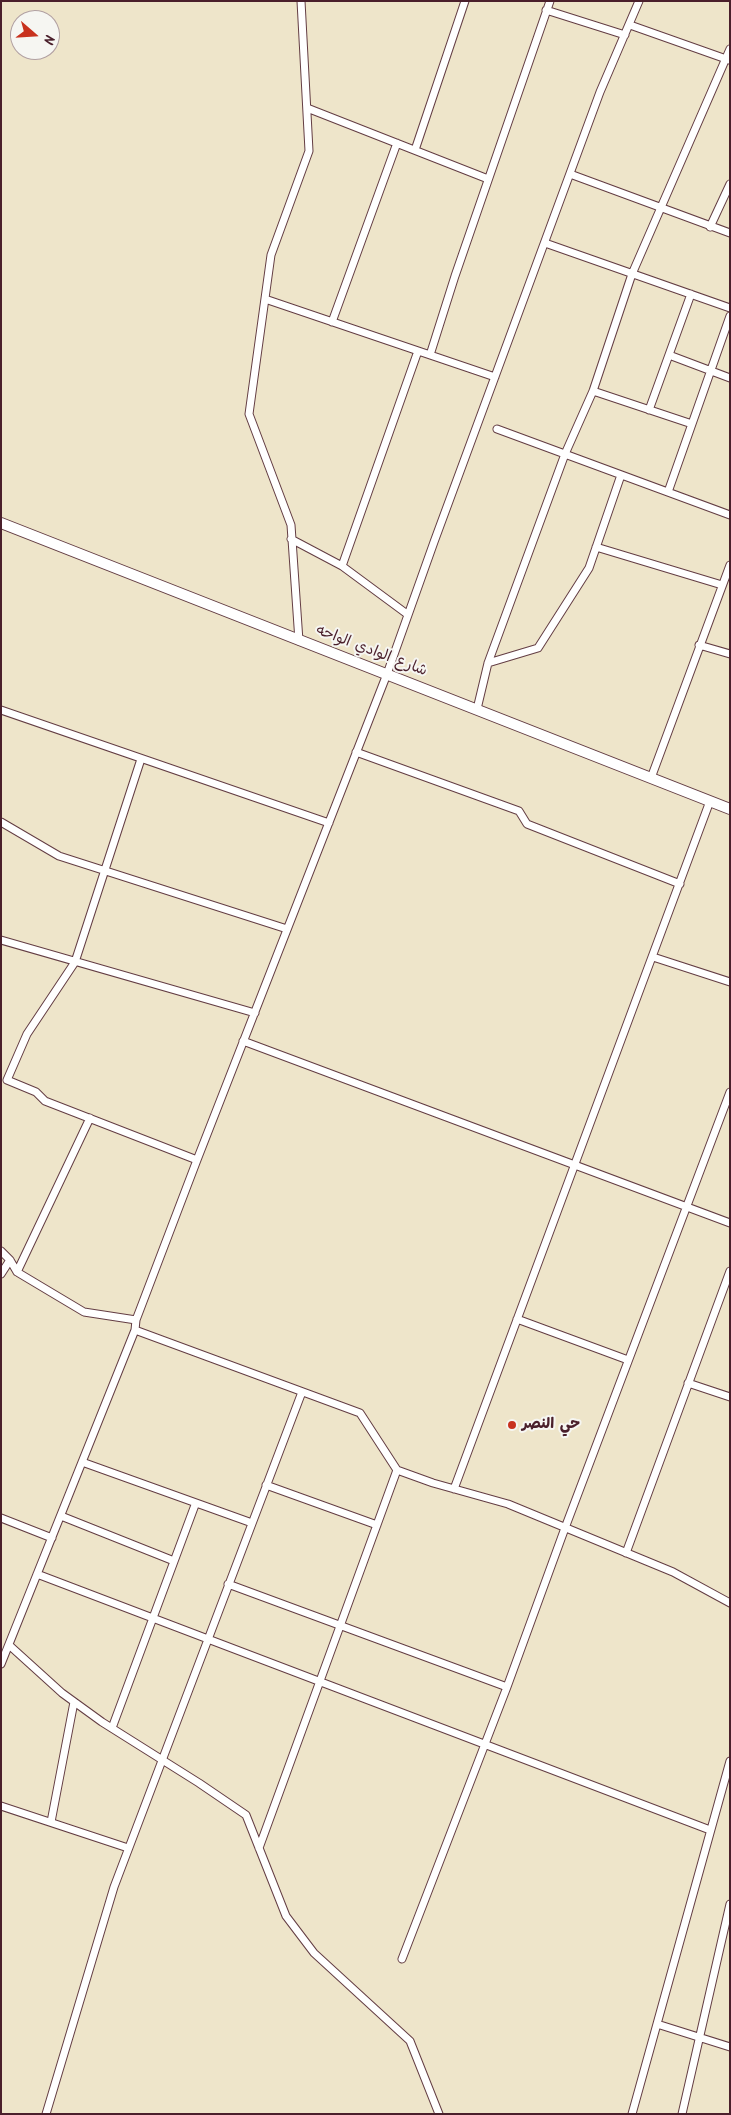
<!DOCTYPE html>
<meta charset="utf-8">
<style>
body{margin:0}
#map{position:relative;width:731px;height:2115px;overflow:hidden;background:#eee5ca;font-family:Kalam,sans-serif}
canvas{display:block}
.frame{position:absolute;inset:0;border:2px solid #4a1f2b;pointer-events:none}
.north{position:absolute;left:10px;top:10px;width:50px;height:50px;box-sizing:border-box;background:#f6f6f2;border:1px solid #b1a0a2;border-radius:50%;rotate:109deg;font-size:14px;font-weight:700;line-height:20px;text-align:center;color:#4a1f2b}
.north::after{content:'';display:block;margin:auto;width:18px;height:22px;background:#c8321e;clip-path:polygon(50% 0,100% 100%,50% 72%,0 100%)}
</style>
<div id="map">
<canvas width="731" height="2115"></canvas>
<div class="frame"></div>
<div class="north">N</div>
</div>
<script>
const c = document.querySelector('canvas').getContext('2d');
c.lineJoin = 'round';
const poly = rows => new Path2D(rows.map(r => 'M' + r).join(''));
function strokePath(path, color, width, dash) { c.strokeStyle = color; c.lineWidth = width; c.lineCap = dash ? 'butt' : 'round'; c.setLineDash(dash || []); c.stroke(path); }
function label(font, color, halo, rows, align = 'center') {
  c.font = font + ' Kalam,"Playpen Sans Arabic",sans-serif'; c.lineWidth = 4; c.setLineDash([]); c.textBaseline = 'middle'; c.strokeStyle = halo; c.fillStyle = color; for (const [text, x, y, turn = 0] of rows) {
    c.save(); c.translate(x, y); c.rotate((+turn || 0) * Math.PI / 180); c.textAlign = isNaN(turn) ? turn : align; if (halo) c.strokeText(text, 0, 0); c.fillText(text, 0, 0); c.restore();
  }
}
const minor = poly([
 [546,10,625,35],
 [630,25,729,60],
 [307,108,488,179],
 [415,150,465,1],
 [570,174,730,233],
 [710,227,730,184],
 [545,243,730,308],
 [265,299,495,377],
 [332,322,397,143],
 [430,355,455,276,550,1],
 [669,355,730,378],
 [593,391,692,424],
 [649,410,691,294],
 [497,429,730,515],
 [668,492,730,316],
 [291,539,342,566,407,614],
 [596,547,722,585],
 [342,566,418,351],
 [299,641,291,525,249,414,271,255,309,151,301,1],
 [699,645,730,654],
 [488,663,538,648,589,568,621,475],
 [477,709,488,663,565,454,593,391,632,274,730,49],
 [1,710,329,823],
 [356,752,519,811,527,824,680,884],
 [141,759,75,962,27,1034,7,1080,36,1092,45,1101,197,1160],
 [651,778,730,565],
 [1,822,59,856,287,929],
 [1,940,255,1013],
 [653,957,730,982],
 [243,1041,730,1223],
 [1,1251,10,1260,17,1272,84,1312,136,1320],
 [17,1272,90,1118],
 [1,1274,10,1260],
 [517,1319,628,1360],
 [135,1330,360,1413,397,1470,433,1483,508,1504,673,1572,730,1603],
 [688,1383,730,1397],
 [82,1462,252,1523],
 [266,1485,377,1525],
 [454,1489,710,801],
 [61,1516,174,1561],
 [1,1518,52,1538],
 [626,1553,730,1271],
 [37,1574,710,1830],
 [228,1584,507,1687],
 [9,1645,62,1693,102,1722,199,1783,246,1815,286,1916,314,1953,410,2041,439,2114],
 [1,1664,135,1330,136,1320,197,1160,387,674,434,542,600,92,639,1],
 [112,1728,195,1505],
 [1,1806,128,1848],
 [51,1822,74,1702],
 [259,1848,397,1470],
 [402,1959,507,1687,565,1528,730,1092],
 [657,2024,730,2047],
 [46,2114,114,1887,302,1392],
 [632,2114,730,1761],
 [682,2114,730,1904]
]);
const secondary = poly([
 [1,523,730,809]
]);
strokePath(minor, '#633d43', 9);
strokePath(secondary, '#633d43', 12);
strokePath(minor, '#fff', 7);
strokePath(secondary, '#fff', 10);
for (const [x, y, r, color] of [
 [512,1425,5,"#c8321e"]
]) { const dot = new Path2D(); dot.arc(x, y, r, 0, 2 * Math.PI); c.fillStyle = color; c.fill(dot); strokePath(dot, '#f6f6f2', 2); }
label('15px', '#4a1f2b', '#f6f6f2', [
 ["شارع الوادي الواحه",371,652,21]
]);
label('bold 15px', '#4a1f2b', '#f6f6f2', [
 ["حي النصر",522,1425]
], 'left');
</script>
